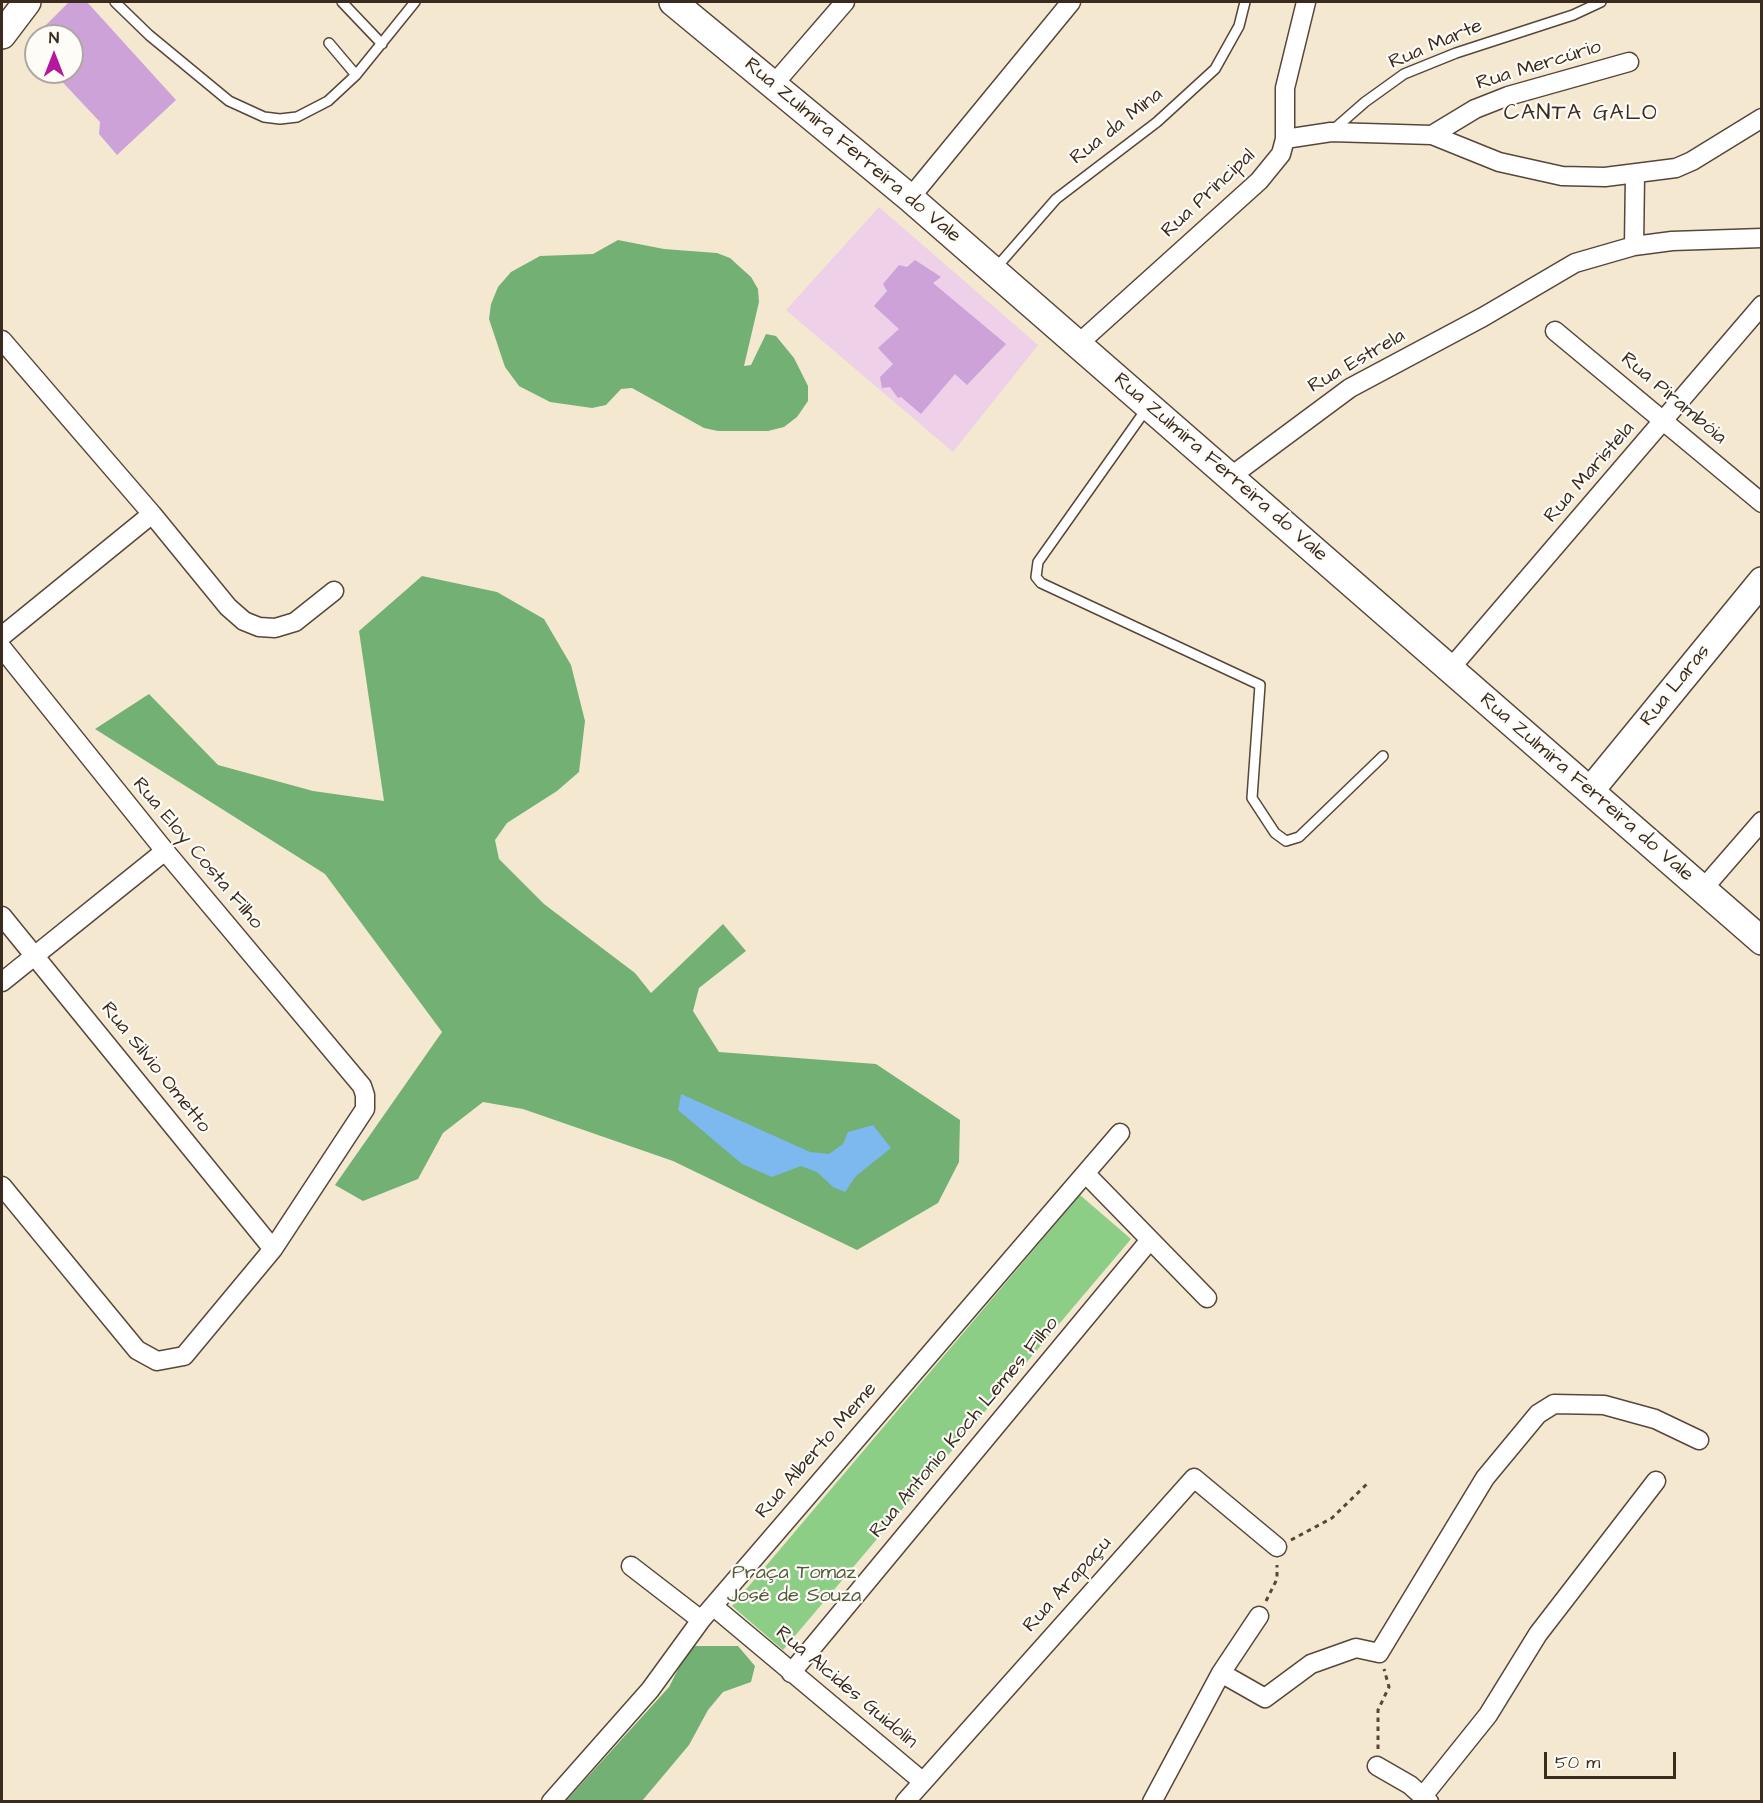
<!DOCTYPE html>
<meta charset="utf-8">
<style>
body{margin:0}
#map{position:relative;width:1763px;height:1803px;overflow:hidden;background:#f5e8d1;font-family:"Architects Daughter",sans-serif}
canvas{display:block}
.frame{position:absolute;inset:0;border:3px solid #3b2a1e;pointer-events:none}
.north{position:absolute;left:24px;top:24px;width:60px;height:60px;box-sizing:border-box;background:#fdfcf7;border:2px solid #afa8a0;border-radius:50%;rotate:0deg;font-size:16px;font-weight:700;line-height:24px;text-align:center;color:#3b2a1e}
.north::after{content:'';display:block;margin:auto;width:21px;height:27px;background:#b5179e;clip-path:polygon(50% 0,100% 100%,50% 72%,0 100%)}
.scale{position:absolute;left:1544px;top:1752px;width:132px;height:27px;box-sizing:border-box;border:3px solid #3b2a1e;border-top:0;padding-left:8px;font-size:18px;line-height:21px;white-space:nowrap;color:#3b2a1e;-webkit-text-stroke:4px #fdfcf7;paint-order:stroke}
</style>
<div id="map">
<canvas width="1763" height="1803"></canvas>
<div class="frame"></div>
<div class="north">N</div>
<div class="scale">50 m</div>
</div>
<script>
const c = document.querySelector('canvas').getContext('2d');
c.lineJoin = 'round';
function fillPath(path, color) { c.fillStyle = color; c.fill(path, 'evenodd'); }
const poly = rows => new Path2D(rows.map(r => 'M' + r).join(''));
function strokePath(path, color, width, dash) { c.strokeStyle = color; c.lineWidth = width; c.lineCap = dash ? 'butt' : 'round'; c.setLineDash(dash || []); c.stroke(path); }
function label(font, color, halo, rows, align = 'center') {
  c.font = font + ' "Architects Daughter",sans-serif'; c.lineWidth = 4.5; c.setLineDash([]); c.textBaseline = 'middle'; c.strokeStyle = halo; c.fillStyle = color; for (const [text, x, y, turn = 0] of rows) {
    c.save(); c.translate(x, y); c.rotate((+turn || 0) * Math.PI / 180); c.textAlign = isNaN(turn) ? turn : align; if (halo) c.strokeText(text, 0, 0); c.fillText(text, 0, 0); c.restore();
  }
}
fillPath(poly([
 [879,207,1038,345,953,452,786,310]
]), '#eed0e8');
fillPath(poly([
 [1080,1195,1131,1239,783,1650,732,1606]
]), '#8dce86');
fillPath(poly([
 [618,240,664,249,717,253,730,258,751,277,758,289,759,302,744,366,751,365,766,334,776,336,794,358,808,386,808,401,797,417,784,427,768,431,718,431,704,428,632,388,621,389,606,405,592,408,550,402,519,386,505,367,489,319,491,304,498,287,511,272,540,256,593,254],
 [422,576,497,592,544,619,571,665,585,721,579,772,557,791,507,823,495,840,499,859,544,904,635,973,651,993,723,924,746,951,699,988,693,1011,719,1052,876,1064,960,1120,959,1162,938,1203,857,1250,673,1161,523,1109,483,1102,443,1133,418,1179,363,1201,335,1185,442,1032,325,874,95,729,149,694,218,765,313,791,384,801,359,631],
 [690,1646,738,1646,755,1666,751,1682,723,1692,708,1710,689,1745,642,1801,565,1802,669,1687]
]), '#72b173');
fillPath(poly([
 [681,1094,810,1152,829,1154,843,1144,848,1132,873,1125,891,1148,856,1176,845,1192,833,1187,817,1172,801,1166,772,1177,742,1164,678,1110]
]), '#7db8ef');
fillPath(poly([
 [69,2,87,2,176,100,117,155,99,134,100,122,53,72,72,72,72,36,35,36],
 [915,260,941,277,933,283,1006,344,967,385,955,374,921,414,901,397,898,398,890,387,882,388,880,377,893,364,878,348,899,329,874,306,887,291,883,284,899,265,907,267]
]), '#cca2d8');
const lane = poly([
 [115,2,149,35,229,101,264,117,280,119,297,117,328,101,356,75,415,2],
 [342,2,382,44],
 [329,43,356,75],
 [1333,130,1365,102,1404,74,1456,53,1573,15,1601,2],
 [995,269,1056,199,1157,122,1215,69,1239,26,1245,2],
 [1147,408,1038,562,1036,577,1041,583,1260,685,1252,798,1275,833,1286,841,1299,837,1383,756]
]);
const street = poly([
 [774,84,845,2],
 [1432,135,1475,109,1508,96,1629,62],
 [1285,139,1331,132,1432,135,1499,162,1562,176,1605,177,1676,168,1692,161,1762,118],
 [910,198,1071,2],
 [1634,246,1635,175],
 [1555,331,1762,503],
 [2,340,152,514,228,607,244,621,259,627,275,628,295,622,334,591],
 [1077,345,1259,181,1281,154,1285,139,1285,88,1306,2],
 [1230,477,1350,388,1483,317,1575,263,1634,246,1672,241,1762,238],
 [2,636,152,514],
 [2,648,165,851,362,1086,365,1095,365,1109,273,1249,184,1356,157,1361,137,1350,2,1186],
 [1450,669,1762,305],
 [1702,890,1762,821],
 [2,916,273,1249],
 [2,982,165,851],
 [1086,1174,1207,1298],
 [631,1566,701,1620],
 [713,1606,922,1781],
 [791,1673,1150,1240],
 [1221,1673,1265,1698,1311,1664,1356,1648,1379,1653,1485,1478,1538,1414,1554,1404,1604,1405,1655,1419,1699,1440],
 [1377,1766,1410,1785,1429,1802],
 [1423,1796,1488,1715,1538,1634,1656,1481],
 [551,1802,650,1690,701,1620,1120,1133],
 [905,1802,1194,1478,1277,1547],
 [1152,1802,1221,1673,1259,1616]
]);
const secondary = poly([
 [673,2,910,198,1762,941],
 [2,35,27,2],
 [1590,791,1762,581]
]);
strokePath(lane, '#574639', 12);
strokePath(street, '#574639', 21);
strokePath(secondary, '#574639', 30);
strokePath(poly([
 [1291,1540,1332,1518,1369,1482],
 [1266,1601,1277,1579,1277,1565],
 [1378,1749,1378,1710,1389,1687,1384,1669]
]), '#574639', 3, [4.5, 4.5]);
strokePath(lane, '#fff', 9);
strokePath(street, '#fff', 18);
strokePath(secondary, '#fff', 27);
label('20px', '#3b2a1e', '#fdfcf7', [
 ["Rua Marte",1436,45,-23],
 ["Rua Mercúrio",1539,66,-17],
 ["Rua da Mina",1117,127,-38],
 ["Rua Zulmira Ferreira do Vale",852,151,40],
 ["Rua Principal",1209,194,-43],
 ["Rua Estrela",1357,362,-30],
 ["Rua Pirambóia",1673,399,40],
 ["Rua Zulmira Ferreira do Vale",1220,468,41],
 ["Rua Maristela",1590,473,-49],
 ["Rua Laras",1676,686,-51],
 ["Rua Zulmira Ferreira do Vale",1586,788,41],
 ["Rua Eloy Costa Filho",197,854,50],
 ["Rua Silvio Ometto",155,1068,51],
 ["Rua Antonio Koch Lemes Filho",965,1428,-50],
 ["Rua Alberto Meme",817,1451,-49],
 ["Rua Arapaçu",1068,1585,-48],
 ["Rua Alcides Guidolin",846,1688,40]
]);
label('20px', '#545b3d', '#fdfcf7', [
 ["Praça Tomaz",794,1574],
 ["José de Souza",794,1597]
]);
c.letterSpacing = '1.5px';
label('22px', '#3b2a1e', '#fdfcf7', [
 ["CANTA GALO",1581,114]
]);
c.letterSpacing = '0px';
</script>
